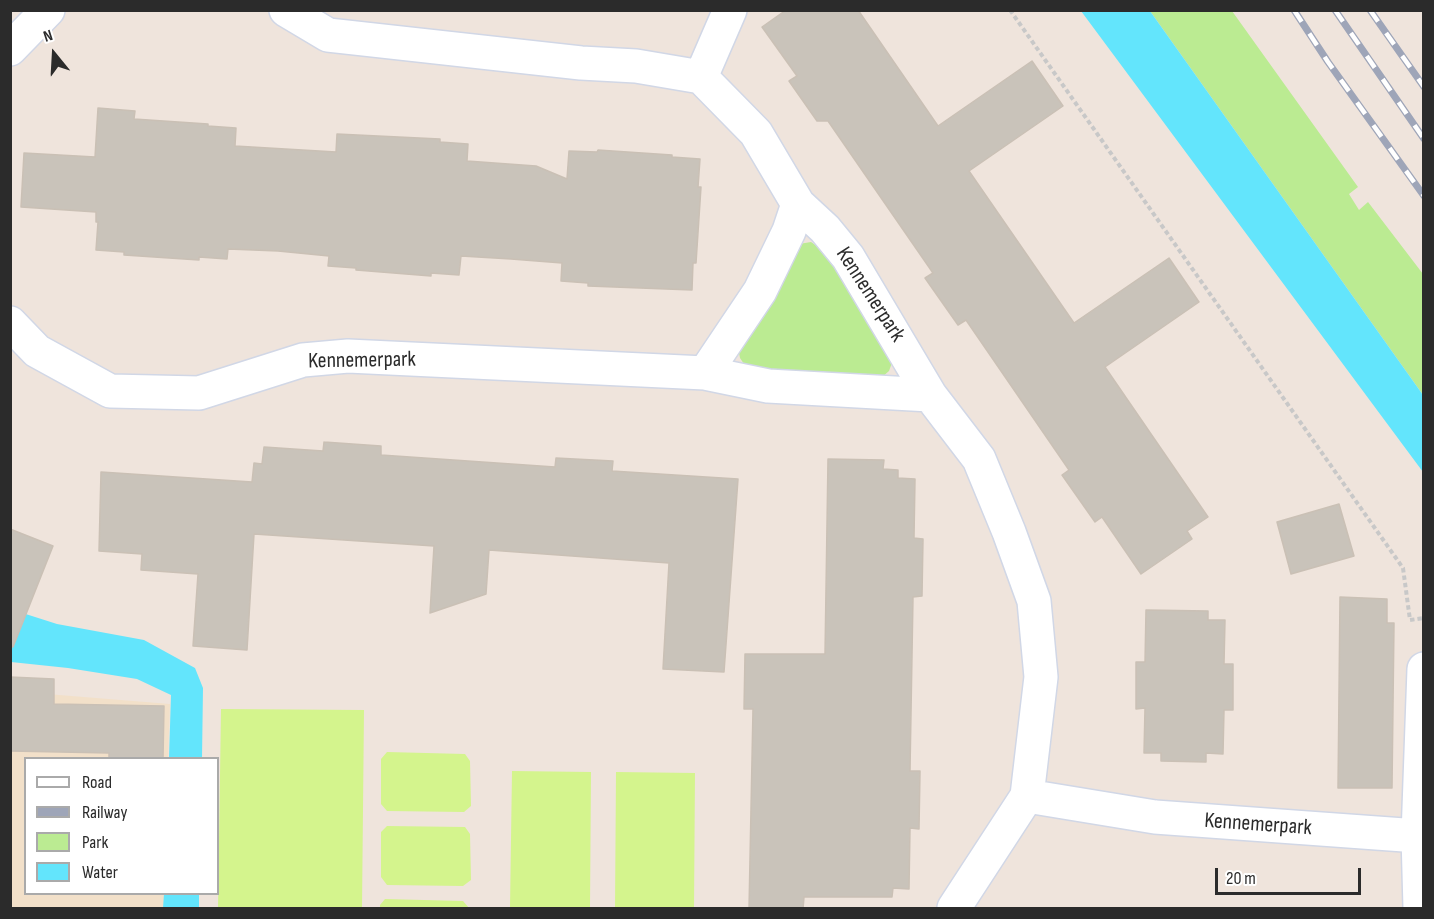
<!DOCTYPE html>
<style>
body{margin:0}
#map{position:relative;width:1434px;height:919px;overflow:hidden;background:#efe4dc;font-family:"Sofia Sans Condensed",sans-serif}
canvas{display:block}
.frame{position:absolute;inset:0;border:12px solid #2b2b2b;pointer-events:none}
.legend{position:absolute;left:24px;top:757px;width:195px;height:138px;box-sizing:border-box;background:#fff;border:2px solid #aaa;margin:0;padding:8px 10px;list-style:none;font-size:18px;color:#2b2b2b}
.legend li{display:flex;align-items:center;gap:12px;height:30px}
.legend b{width:30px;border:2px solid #aaa}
.north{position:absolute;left:24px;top:24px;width:60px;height:60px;-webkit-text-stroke:4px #fff;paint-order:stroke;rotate:342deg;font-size:16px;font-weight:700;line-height:24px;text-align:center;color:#2b2b2b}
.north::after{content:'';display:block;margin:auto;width:21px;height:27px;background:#2b2b2b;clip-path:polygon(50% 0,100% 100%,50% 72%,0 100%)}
.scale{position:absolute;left:1215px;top:868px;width:146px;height:27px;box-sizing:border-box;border:3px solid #2b2b2b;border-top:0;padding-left:8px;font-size:18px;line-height:21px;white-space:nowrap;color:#2b2b2b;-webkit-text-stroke:4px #fff;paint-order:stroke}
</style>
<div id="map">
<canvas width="1434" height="919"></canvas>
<div class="frame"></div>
<ul class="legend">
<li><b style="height:8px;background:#fff"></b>Road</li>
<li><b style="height:8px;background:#9ea5b8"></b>Railway</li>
<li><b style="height:16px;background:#bbeb92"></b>Park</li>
<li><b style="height:16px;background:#63e5fc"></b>Water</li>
</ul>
<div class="north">N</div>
<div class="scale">20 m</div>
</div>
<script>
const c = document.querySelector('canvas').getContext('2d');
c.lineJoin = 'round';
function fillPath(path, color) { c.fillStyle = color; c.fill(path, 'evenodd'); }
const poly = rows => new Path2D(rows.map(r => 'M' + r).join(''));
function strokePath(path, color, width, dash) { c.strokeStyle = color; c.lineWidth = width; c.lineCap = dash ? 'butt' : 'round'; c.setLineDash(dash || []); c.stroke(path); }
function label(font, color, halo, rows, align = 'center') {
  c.font = font + ' "Sofia Sans Condensed",sans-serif'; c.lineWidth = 4.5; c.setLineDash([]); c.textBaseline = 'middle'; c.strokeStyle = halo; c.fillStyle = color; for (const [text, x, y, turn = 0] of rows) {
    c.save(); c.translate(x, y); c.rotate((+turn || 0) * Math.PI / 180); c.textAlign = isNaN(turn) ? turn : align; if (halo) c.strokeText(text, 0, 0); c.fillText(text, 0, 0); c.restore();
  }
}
fillPath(poly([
 [10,691,170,704,168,758,26,758,26,894,164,894,164,908,11,908]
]), '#f2e0c9');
fillPath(poly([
 [1150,11,1232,11,1358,187,1349,194,1359,210,1368,202,1423,274,1423,395],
 [811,242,826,252,894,357,889,371,881,378,865,379,746,367,740,358,738,347,778,292,799,244]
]), '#bbeb92');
fillPath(poly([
 [221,709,364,710,362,908,218,908],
 [387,752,465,754,470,761,471,806,464,812,387,811,381,804,381,759],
 [512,771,591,772,590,908,510,908],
 [616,772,695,773,694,908,615,908],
 [387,826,465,827,470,834,471,880,463,886,387,885,381,877,381,832],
 [385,899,463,901,469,908,380,908,380,905]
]), '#d4f48d');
fillPath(poly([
 [1081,11,1150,11,1423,395,1423,472],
 [10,609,57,624,144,640,195,668,203,688,202,758,169,758,171,695,137,679,68,668,11,662],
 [164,894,199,894,199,908,163,908]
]), '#63e5fc');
const building = poly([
 [786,10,858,10,938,126,1032,61,1063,106,969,171,1074,323,1169,258,1199,302,1105,367,1208,517,1187,531,1192,539,1141,574,1102,517,1095,522,1062,475,1069,470,966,320,958,325,925,278,933,273,828,121,817,121,789,81,797,76,762,27,786,10],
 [98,108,135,111,134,119,208,124,208,126,236,128,235,146,336,152,337,134,440,139,440,142,468,144,467,161,536,166,567,179,569,151,597,152,598,150,672,155,672,157,700,159,698,187,701,187,696,263,693,263,692,290,588,286,588,283,561,281,562,263,511,259,461,256,459,275,431,273,431,276,356,270,356,268,328,266,329,256,278,251,228,249,227,259,199,257,199,260,124,255,124,252,96,250,98,222,96,222,96,212,21,207,24,153,95,157,98,108],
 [324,442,381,446,381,455,555,467,556,458,613,461,612,471,738,479,724,672,663,669,669,563,489,550,486,594,430,613,434,546,254,534,247,650,193,646,198,574,141,570,142,554,99,551,101,472,252,482,254,463,262,464,264,447,323,451,324,442],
 [828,459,884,460,883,469,898,470,898,478,915,479,914,538,923,539,922,596,913,597,910,771,920,771,919,829,910,828,909,889,893,888,892,897,804,897,803,909,749,909,753,709,744,709,745,654,825,654,828,459],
 [1339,504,1354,556,1291,574,1277,522,1339,504],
 [10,529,53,546,13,647,10,646,10,529],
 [1340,597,1387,599,1387,623,1394,623,1392,788,1338,788,1340,597],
 [1146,610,1208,611,1208,620,1225,620,1224,664,1233,664,1233,710,1224,710,1223,754,1206,753,1206,762,1161,761,1161,753,1144,753,1145,708,1136,709,1136,662,1145,662,1146,610],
 [10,677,54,679,54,704,164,706,163,759,109,759,109,753,10,751,10,677]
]);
fillPath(building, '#c9c3ba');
strokePath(building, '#cac0b5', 1.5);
const minor = poly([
 [286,10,328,35,581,63,636,66,701,77,756,133,798,204,825,229,848,257,930,395,979,459,1009,532,1034,601,1041,677,1027,796,954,908],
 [10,49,48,10],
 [701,77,730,10],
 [10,323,37,351,110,391,199,393,303,360,348,356,705,373,768,386,930,395],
 [705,373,760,291,789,231,798,204],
 [1027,796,1155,817,1418,836,1420,908],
 [1418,836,1424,669]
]);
strokePath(minor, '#d1d7e6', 36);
strokePath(poly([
 [1010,10,1403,568,1410,620,1424,618]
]), '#c8c8c8', 4, [4.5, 3]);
strokePath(minor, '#fff', 33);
const rail = poly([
 [1294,10,1328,62,1424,196],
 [1335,10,1424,139],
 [1370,10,1424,87]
]);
strokePath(rail, '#9ea5b8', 7);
strokePath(rail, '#fff', 4.5, [14]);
label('22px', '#2b2b2b', '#fff', [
 ["Kennemerpark",870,295,57],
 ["Kennemerpark",362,361,-1],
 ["Kennemerpark",1258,825,4]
]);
</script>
